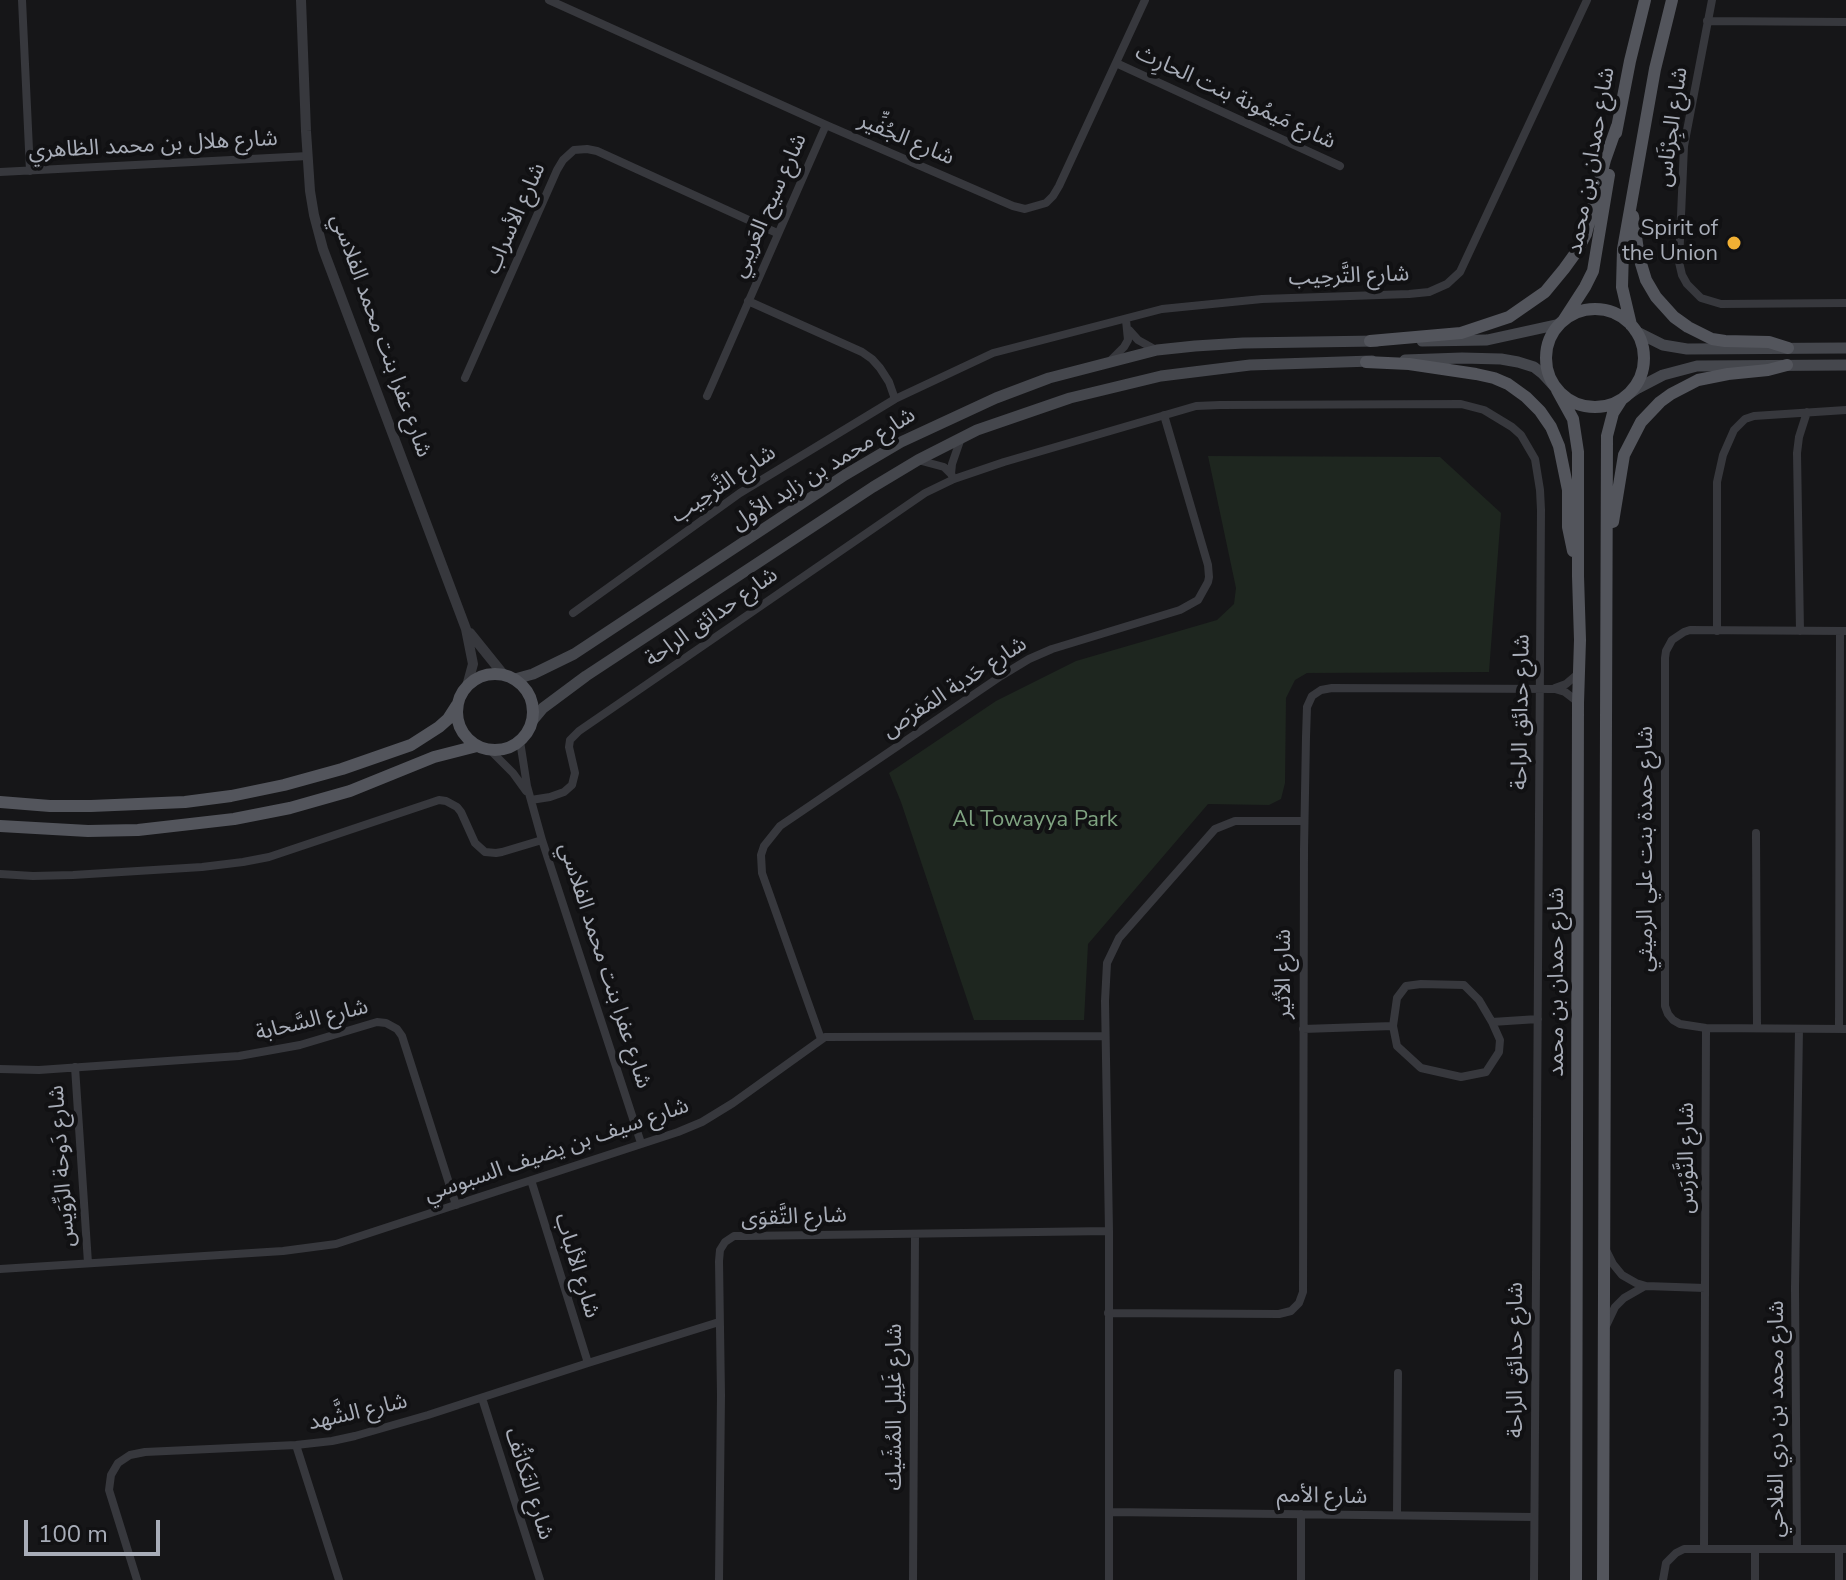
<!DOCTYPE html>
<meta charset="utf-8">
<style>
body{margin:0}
#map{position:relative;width:1846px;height:1580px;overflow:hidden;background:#161618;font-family:"Nunito Sans",sans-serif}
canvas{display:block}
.scale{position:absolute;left:24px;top:1520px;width:136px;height:36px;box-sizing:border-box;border:4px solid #a8adb8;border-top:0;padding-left:10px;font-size:24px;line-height:28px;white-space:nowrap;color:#a8adb8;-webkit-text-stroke:6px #111113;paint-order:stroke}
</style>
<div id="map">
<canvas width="1846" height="1580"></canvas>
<div class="scale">100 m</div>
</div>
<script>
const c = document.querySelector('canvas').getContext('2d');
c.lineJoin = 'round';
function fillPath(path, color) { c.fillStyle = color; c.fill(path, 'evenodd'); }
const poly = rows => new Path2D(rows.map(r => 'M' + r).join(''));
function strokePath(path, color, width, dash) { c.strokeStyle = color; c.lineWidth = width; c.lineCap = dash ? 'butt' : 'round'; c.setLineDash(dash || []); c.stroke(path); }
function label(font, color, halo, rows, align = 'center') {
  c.font = font + ' "Nunito Sans","Noto Sans Arabic",sans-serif'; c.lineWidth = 8; c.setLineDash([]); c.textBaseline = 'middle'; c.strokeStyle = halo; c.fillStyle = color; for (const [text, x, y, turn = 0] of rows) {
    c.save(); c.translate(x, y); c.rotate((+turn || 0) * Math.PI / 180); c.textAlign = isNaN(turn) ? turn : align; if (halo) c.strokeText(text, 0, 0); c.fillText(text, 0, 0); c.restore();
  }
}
fillPath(poly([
 [1208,456,1440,457,1501,513,1489,672,1307,673,1295,680,1286,698,1285,783,1281,799,1269,805,1208,804,1088,944,1084,1020,974,1020,901,802,889,773,996,701,1076,661,1217,620,1234,604,1236,588]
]), '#1e261f');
strokePath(poly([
 [22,0,30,171],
 [549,0,826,125,1013,206,1025,209,1046,203,1053,196,1059,186,1145,0],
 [1712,0,1684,146,1679,262,1682,275,1687,284,1701,298,1721,304,1846,303],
 [1707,21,1846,22],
 [1116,63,1340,166],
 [0,172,308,156],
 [748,301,862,352,872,359,880,368,889,382,895,399],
 [1129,330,1138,340,1156,350],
 [1111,360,1124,347,1128,340,1126,320],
 [465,378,557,170,563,160,574,150,587,149,597,151,777,233],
 [707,396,826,125],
 [918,460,944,467,951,474],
 [954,479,951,474,952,464,961,438],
 [573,613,740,493,895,399,993,353,1162,309,1262,299,1409,294,1429,292,1447,284,1460,272,1587,0],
 [1717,631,1717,482,1723,455,1734,430,1745,419,1754,416,1846,410],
 [1800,631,1797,453,1799,437,1807,412],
 [1846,631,1690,630,1684,632,1672,640,1666,651,1665,658,1665,1006,1668,1014,1673,1020,1680,1024,1706,1028,1846,1029],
 [1555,688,1566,684,1579,673],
 [520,741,527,786,542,840,641,1143],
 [490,750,513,773,526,791],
 [531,800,550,797,564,792,572,785,575,773,569,747,570,740,579,731,925,493,954,479,1004,462,1196,406,1220,405,1461,404,1484,410,1512,427,1521,435,1535,459,1540,490,1541,510,1534,1580],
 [1756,833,1757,1028],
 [0,874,33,876,73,875,202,867,243,862,269,857,439,800,446,801,457,807,461,812,475,843,485,852,496,853,502,852,542,840],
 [1393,1026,1397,1046,1421,1068,1461,1077,1486,1072,1499,1052,1500,1040,1492,1022],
 [1303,1029,1393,1026,1397,998,1406,986,1421,984,1464,985,1479,1000,1492,1022,1538,1019],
 [1839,1029,1840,631],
 [821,1039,762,873,761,855,764,846,780,826,1001,676,1029,659,1052,649,1180,610,1198,600,1208,582,1209,577,1208,565,1164,415],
 [75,1067,88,1263],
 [0,1069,39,1070,239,1056,300,1045,377,1022,386,1023,397,1029,402,1036,456,1205],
 [531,1180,588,1363],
 [1606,1250,1613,1264,1622,1275,1636,1283,1646,1286,1705,1288],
 [0,1269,283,1251,336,1244,678,1132,702,1122,733,1103,825,1037,1105,1036],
 [1108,1313,1279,1314,1291,1311,1299,1303,1303,1292,1304,849,1306,737,1307,707,1312,696,1321,690,1332,688,1555,689,1565,692,1578,702],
 [1606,1326,1615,1307,1624,1298,1645,1286],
 [482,1398,540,1580],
 [296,1445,339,1580],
 [1109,1512,1534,1517],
 [1397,1515,1398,1373],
 [1704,1548,1706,1028],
 [1797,1549,1795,1288,1799,1029],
 [137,1580,109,1490,111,1475,118,1463,130,1455,145,1452,296,1445,332,1441,355,1436,428,1415,588,1363,719,1322],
 [719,1580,721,1395,719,1261,720,1250,725,1242,734,1236,744,1236,1109,1231],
 [913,1580,915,1235],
 [1109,1580,1109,1231,1105,1001,1107,963,1119,938,1215,829,1235,821,1304,821],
 [1301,1580,1301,1514],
 [1663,1580,1666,1563,1676,1553,1684,1549,1846,1549],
 [1755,1580,1755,1549],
 [1839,1580,1839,1549]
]), '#37383d', 8);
strokePath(poly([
 [301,0,306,131,310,191,314,215,323,249,466,629,473,664,467,686],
 [470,633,503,674]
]), '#37383d', 10);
strokePath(poly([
 [1635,331,1663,345,1687,349,1846,348],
 [1422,341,1487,340,1560,324],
 [1405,360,1462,358,1501,359,1518,362,1534,367,1543,374,1555,387],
 [1626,396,1638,388,1663,375,1697,366,1846,365],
 [515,679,533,674,574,654,845,475,901,442,996,398,1049,378,1157,350,1195,346,1243,343,1377,341],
 [533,720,543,708,586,676,873,487,918,460,977,430,1070,398,1161,376,1250,365,1372,361]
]), '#45474d', 11);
strokePath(poly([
 [1616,133,1630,61,1645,0],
 [1633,216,1639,257,1646,280,1656,297,1674,317,1688,327,1712,339,1725,341,1769,342,1788,348],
 '1546 358a49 49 0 1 1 98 0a49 49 0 1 1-98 0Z',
 [1563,321,1585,287,1593,271,1609,175],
 [1631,325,1622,287,1623,249,1655,69,1672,0],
 [1370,341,1461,333,1509,317,1545,292,1564,269,1577,251,1586,234,1605,160,1617,126],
 [1366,362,1409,364,1476,374,1494,378,1508,384,1526,397,1540,411,1551,427,1559,446,1568,490,1568,527,1573,551],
 [1557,390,1573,419,1578,452,1578,576,1580,640,1578,703,1576,1580],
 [1613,522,1624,455,1641,422,1660,402,1671,394,1698,380,1728,374,1768,370,1787,365],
 '457 712a38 38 0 1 1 76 0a38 38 0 1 1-76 0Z',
 [0,802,50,806,91,806,185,802,231,796,284,785,342,769,411,745,439,727,448,719,457,705],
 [0,826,88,831,138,830,234,819,290,808,350,791,434,757,477,746],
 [1603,1580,1607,436,1613,413,1622,399]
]), '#53555c', 12);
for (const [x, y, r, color] of [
 [1734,243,8,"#f2b134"]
]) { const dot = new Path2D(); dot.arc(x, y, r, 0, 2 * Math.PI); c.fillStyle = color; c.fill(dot); strokePath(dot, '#111113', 3); }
label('22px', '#a8adb8', '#111113', [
 ["شارع مَيمُونة بنت الحارِث",1235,98,25],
 ["شارع الجِرْنَاس",1673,127,-82],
 ["شارع الجُفِّير",906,140,23],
 ["شارع هلال بن محمد الظاهري",153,146,-3],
 ["شارع حمدان بن محمد",1592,161,-80],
 ["شارع سيح العَريبي",770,206,-66],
 ["شارع الأسراب",516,219,-66],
 ["شارع التَّرحِيب",1349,277,-2],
 ["شارع عفرا بنت محمد الفلاسي",380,336,70],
 ["شارع محمد بن زايد الأول",824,470,-32],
 ["شارع التَّرحِيب",724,485,-34],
 ["شارع حدائق الراحة",712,618,-35],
 ["شارع حَدبة المَفرَص",955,688,-33],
 ["شارع حدائق الراحة",1522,712,-89],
 ["شارع حمدة بنت علي الرميثي",1647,849,-90],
 ["شارع عفرا بنت محمد الفلاسي",604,966,72],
 ["شارع الأثير",1285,974,-90],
 ["شارع حمدان بن محمد",1558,982,-90],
 ["شارع السَّحابة",312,1021,-14],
 ["شارع سيف بن يضيف السبوسي",557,1151,-19],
 ["شارع النَّوْرَس",1688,1158,-90],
 ["شارع دَوحة الرِّوَيس",63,1166,-94],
 ["شارع التَّقوَى",794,1218,-2],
 ["شارع الألباب",576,1266,73],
 ["شارع حدائق الراحة",1517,1360,-90],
 ["شارع غَلِيل المُشَيك",896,1407,-90],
 ["شارع الشَّهد",358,1413,-13],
 ["شارع محمد بن دري الفلاحي",1778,1419,-90],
 ["شارع التَكاتُف",528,1484,72],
 ["شارع الأمم",1322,1497,1]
]);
label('22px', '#a8adb8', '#111113', [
 ["Spirit of",1718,230],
 ["the Union",1718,255]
], 'right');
label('22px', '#7fa381', '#111113', [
 ["Al Towayya Park",1035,821]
]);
</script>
